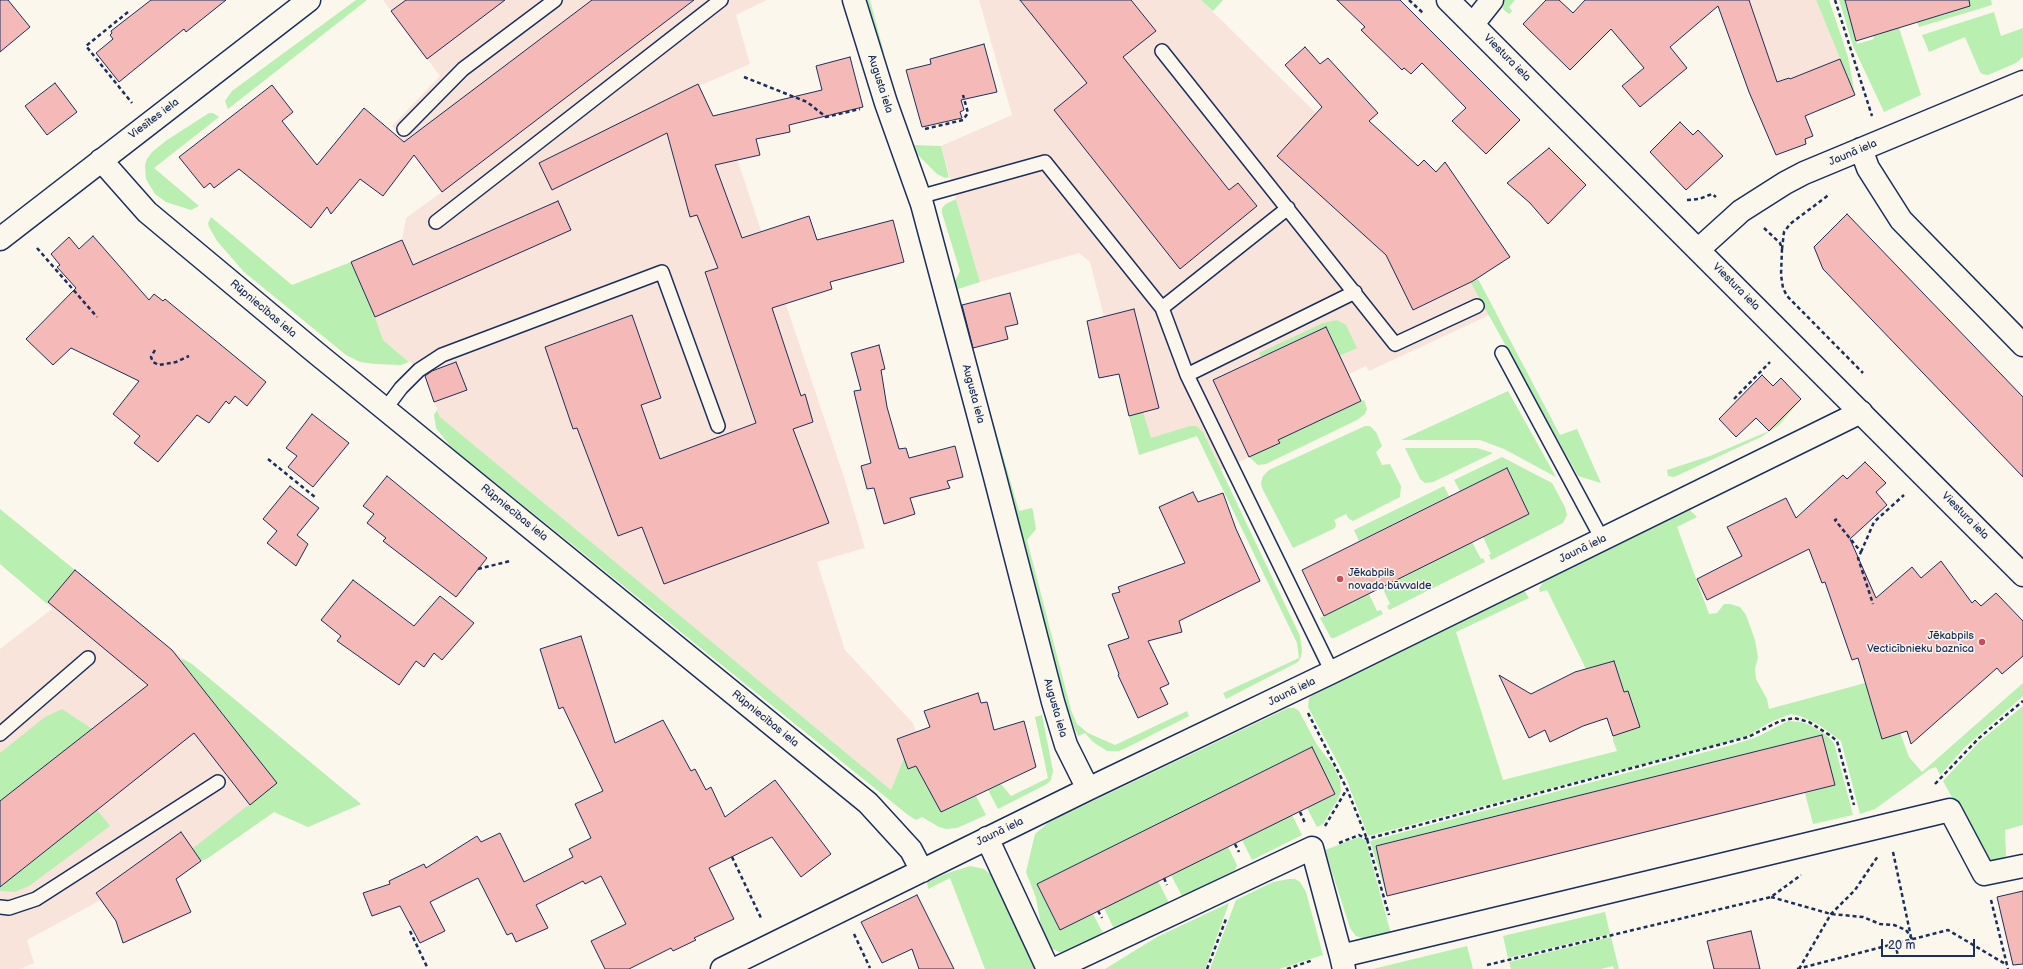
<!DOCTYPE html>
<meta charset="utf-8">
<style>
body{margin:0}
#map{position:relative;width:2023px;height:969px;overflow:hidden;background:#fbf7ec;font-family:"Balsamiq Sans",sans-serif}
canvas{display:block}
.scale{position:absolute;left:1881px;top:939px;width:94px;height:18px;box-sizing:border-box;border:2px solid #1b2f5e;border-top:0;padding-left:5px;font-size:12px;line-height:14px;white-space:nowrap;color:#1b2f5e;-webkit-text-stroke:3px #fbf7ec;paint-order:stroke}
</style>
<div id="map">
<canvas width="2023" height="969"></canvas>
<div class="scale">20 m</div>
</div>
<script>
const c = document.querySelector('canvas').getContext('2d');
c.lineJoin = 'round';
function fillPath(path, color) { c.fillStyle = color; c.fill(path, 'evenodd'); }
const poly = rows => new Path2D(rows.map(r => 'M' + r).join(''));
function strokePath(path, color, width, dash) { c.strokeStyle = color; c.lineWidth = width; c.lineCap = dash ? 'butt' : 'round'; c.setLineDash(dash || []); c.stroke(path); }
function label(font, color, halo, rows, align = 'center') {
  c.font = font + ' "Balsamiq Sans",sans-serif'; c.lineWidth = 3; c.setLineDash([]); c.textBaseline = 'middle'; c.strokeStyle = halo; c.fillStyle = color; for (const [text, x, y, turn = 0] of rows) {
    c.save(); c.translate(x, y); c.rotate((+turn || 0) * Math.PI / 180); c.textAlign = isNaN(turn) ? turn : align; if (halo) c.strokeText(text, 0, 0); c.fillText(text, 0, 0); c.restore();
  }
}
fillPath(poly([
 [383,0,767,0,736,15,750,64,699,86,711,111,702,115,733,147,844,477,865,548,817,562,845,650,913,723,916,732,897,739,904,758,891,790,440,417,424,374,383,340,375,317,351,262,402,240,406,218,442,192,392,126,440,76],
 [979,0,1201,0,1316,113,1407,196,1433,204,1472,282,1478,279,1496,312,1369,371,1366,366,1349,374,1361,401,1279,440,1280,443,1215,473,1197,435,1139,455,1090,262,1079,253,980,282,941,146,1012,115],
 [1716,0,1816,0,1855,95,1805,116,1806,144,1776,155,1749,92],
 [75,570,361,804,308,827,274,812,208,858,201,861,116,921,101,900,27,940,34,963,20,969,0,969,0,649,52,609,47,604]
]), '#f9e4dc');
fillPath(poly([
 [356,0,367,0,228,109,225,101,232,91],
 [864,0,870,0,884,53,881,50],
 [1201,0,1223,0,1213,11],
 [1502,0,1515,0,1509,7,1512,11,1509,14,1503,9],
 [1816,0,1829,0,1848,57,1855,95],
 [1839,0,1845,0,1857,44,1874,39,1873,35,1899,28,1921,95,1884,112,1853,46],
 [1942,0,1991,0,1992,5,1919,27,1917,22,1946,14],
 [1994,12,2001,36,2023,28,2023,57,2016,63,1988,75,1982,74,1980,72,1965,37,1929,52,1922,35],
 [209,113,213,113,219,117,154,168,199,206,191,210,166,202,155,194,146,179,145,165,147,159,152,152,167,140],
 [909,140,911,140,913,145,941,146,949,177,945,178,937,174,914,151],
 [956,199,980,282,958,289,979,370,976,371,953,285,960,271,942,213,942,208,946,204],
 [211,217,292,285,351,262,375,317,383,340,409,362,401,365,375,364,360,362,346,355,244,272,217,241,209,227,208,223],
 [1478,279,1560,435,1577,429,1601,483,1578,476,1471,283],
 [1337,320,1346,325,1357,348,1339,356,1325,327,1261,357,1259,353,1323,323],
 [983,387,1019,511,1032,508,1033,511,1036,529,1027,540,1071,710,1077,724,1088,733,1115,745,1187,711,1189,716,1126,748,1119,751,1107,751,1093,742,1085,733,1078,736,1067,712,1004,470,980,388],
 [1508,391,1556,477,1504,449,1480,440,1401,440],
 [1801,399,1779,425,1761,437,1674,477,1668,476,1667,470,1710,456,1769,431],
 [1364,400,1367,409,1365,414,1357,420,1266,464,1258,465,1249,457,1280,443,1278,440],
 [437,410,440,417,891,790,904,758,908,769,916,766,941,812,976,796,986,815,957,828,946,829,939,827,922,817,916,820,908,815,451,447,436,428,434,415],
 [1143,412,1151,438,1190,426,1196,426,1203,432,1300,636,1302,651,1301,657,1298,662,1226,699,1223,693,1299,658,1297,643,1197,436,1139,455,1129,416],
 [1365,426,1370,426,1376,432,1382,446,1376,452,1382,465,1390,464,1401,486,1400,497,1353,521,1349,519,1346,514,1334,520,1336,525,1335,528,1293,548,1262,488,1261,483,1263,476,1269,470],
 [1405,448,1477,448,1493,453,1433,482,1425,483,1420,479],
 [1502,457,1552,483,1565,507,1567,515,1563,523,1559,525,1491,560,1489,555,1491,554,1483,537,1529,514,1507,468,1460,491,1454,480],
 [1444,486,1449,496,1359,541,1354,530],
 [0,509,75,570,47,604,0,564],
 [1690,510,1697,517,1677,527,1709,614,1717,613,1724,604,1730,604,1740,607,1746,615,1755,640,1758,657,1755,669,1756,679,1767,699,1769,709,1880,679,1909,757,1922,772,2023,683,2023,696,1965,747,1940,775,1936,767,1930,769,1875,809,1860,814,1841,741,1818,724,1800,716,1791,714,1770,722,1747,736,1724,743,1368,836,1346,778,1308,707,1309,698,1313,695,1521,591,1525,592,1529,598,1456,632,1503,780,1617,751,1613,741,1613,736,1628,691,1624,692,1614,661,1586,669,1547,590,1540,592,1539,589,1543,582,1548,579],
 [1472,542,1481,559,1483,558,1485,562,1389,610,1387,606,1390,604,1382,587],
 [1369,594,1377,611,1381,610,1383,614,1334,638,1331,638,1320,618],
 [183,659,192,664,361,804,308,827,274,812,208,858,201,861,192,849,277,783,181,661],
 [2023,706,2023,825,2005,830,2006,855,2004,859,1992,862,1984,856,1943,781,1980,741],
 [1288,708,1295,708,1299,711,1317,745,1334,767,1340,781,1341,791,1338,799,1323,824,1317,827,1307,808,1335,794,1312,747,1037,884,1060,930,1093,914,1103,933,1100,937,1063,954,1051,948,1043,936,1036,898,1026,872,1035,834,1049,822],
 [62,709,92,729,0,801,0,753,45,717],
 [1042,715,1053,771,1051,780,1047,784,998,809,988,790,1001,784,1011,796,1048,778,1035,717],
 [1788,721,1801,722,1810,725,1826,735,1834,743,1853,815,1813,824,1805,793,1835,785,1822,735,1376,846,1387,896,1370,841,1732,745,1757,737],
 [97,810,110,826,29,886,15,892,0,891,0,879,17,873],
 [1292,815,1302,835,1252,860,1242,840],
 [1359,837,1366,841,1391,934,1365,939,1356,936,1350,928,1325,850],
 [1228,847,1237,865,1235,870,1182,896,1171,875],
 [970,866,984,869,991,875,1035,969,985,969,950,878,928,889,927,882,948,873],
 [1289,879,1295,879,1300,882,1306,892,1323,955,1279,969,1210,969,1236,900,1273,882],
 [1158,881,1169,903,1114,929,1104,908],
 [1229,903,1205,969,1105,969,1157,937],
 [1605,912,1610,934,1508,958,1503,936],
 [1611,937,1619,969,1614,969,1613,966,1601,969,1511,969,1509,962],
 [1467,946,1473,969,1373,969]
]), '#b9efb1');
const building = poly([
 [0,0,8,0,30,27,0,52,0,0],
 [151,0,226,0,186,32,184,29,119,82,96,53,113,39,110,35,112,33,111,31,151,0],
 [406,0,505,0,427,59,391,11,406,0],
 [592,0,694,0,442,192,414,155,383,196,360,179,331,214,327,207,311,228,239,169,214,188,210,183,204,188,179,157,272,85,293,112,282,121,317,165,364,108,404,142,592,0],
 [1020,0,1131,0,1156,31,1123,57,1229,190,1238,183,1257,206,1180,269,1054,110,1087,83,1020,0],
 [1337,0,1400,0,1520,120,1486,154,1452,121,1466,108,1422,63,1411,74,1404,68,1402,70,1361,30,1365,27,1337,0],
 [1546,0,1559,0,1573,13,1585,0,1749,0,1777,82,1789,78,1790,79,1840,59,1855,95,1805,116,1813,136,1805,139,1806,144,1776,155,1749,92,1718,6,1670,47,1687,68,1640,107,1622,86,1644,68,1611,29,1570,70,1523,24,1546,0],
 [1845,0,1969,0,1970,6,1856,41,1845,0],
 [984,44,997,92,961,100,964,110,960,112,962,118,922,127,906,70,931,64,930,59,984,44],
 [1305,47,1320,64,1328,58,1378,113,1369,121,1418,166,1424,160,1436,172,1445,162,1510,257,1473,281,1413,310,1386,255,1277,156,1322,107,1285,65,1305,47],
 [850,57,863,107,789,125,790,132,756,139,760,155,715,165,742,238,809,216,817,240,893,220,904,262,830,282,832,289,772,308,801,396,805,394,813,422,793,429,829,523,664,584,642,527,618,536,577,428,573,429,545,347,632,315,661,398,641,405,660,459,756,423,705,272,718,268,697,215,690,217,667,133,552,190,539,163,698,84,713,116,822,90,816,66,850,57],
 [55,83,77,112,47,135,25,106,55,83],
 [1680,122,1693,135,1698,130,1723,156,1686,190,1650,152,1680,122],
 [1549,148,1586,185,1548,224,1530,203,1507,183,1549,148],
 [558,201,571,230,375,317,351,262,402,240,413,265,558,201],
 [1847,214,2023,397,2023,477,1823,269,1814,247,1847,214],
 [93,236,149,300,154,294,163,301,165,299,266,382,247,406,235,396,229,404,226,401,209,423,197,415,158,462,134,443,140,436,113,414,139,381,71,348,53,365,26,339,76,288,57,267,60,265,51,254,69,237,79,249,93,236],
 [1010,293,1018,324,1005,327,1008,339,973,348,962,305,1010,293],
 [1134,309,1159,408,1129,416,1119,374,1099,378,1087,321,1134,309],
 [1326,327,1361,401,1278,440,1280,443,1249,457,1213,380,1326,327],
 [879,345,885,369,881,370,887,407,899,449,906,448,909,458,955,446,963,477,947,481,950,488,910,498,915,514,884,524,874,488,867,489,861,466,871,463,855,396,854,391,861,390,851,353,879,345],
 [456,362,467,390,434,402,425,376,432,371,456,362],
 [1762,375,1773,386,1781,378,1801,399,1769,431,1756,418,1736,437,1719,419,1762,375],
 [312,414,349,443,313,487,288,467,297,456,286,448,312,414],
 [1865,462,1886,483,1876,492,1887,505,1850,539,1876,598,1912,567,1921,578,1941,561,1972,603,1975,600,1981,606,1996,593,2023,621,2023,656,2002,674,1997,668,1911,744,1907,731,1882,739,1858,658,1852,660,1825,582,1822,583,1809,549,1707,600,1697,579,1742,556,1727,527,1786,498,1796,518,1843,475,1847,479,1865,462],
 [1507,468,1529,514,1324,616,1302,570,1507,468],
 [387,476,487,558,456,597,383,541,386,538,367,523,374,514,363,506,387,476],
 [290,486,319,508,297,535,308,544,296,566,267,543,277,531,263,519,290,486],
 [1193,492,1198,502,1223,493,1236,529,1260,581,1179,621,1182,632,1148,641,1169,684,1160,688,1168,704,1138,718,1118,675,1119,674,1108,645,1129,638,1112,594,1120,592,1118,587,1185,563,1159,507,1193,492],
 [75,570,172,650,277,783,250,805,194,733,0,887,0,801,148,685,48,602,75,570],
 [353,580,414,626,440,596,474,623,442,660,434,653,424,667,416,661,399,685,337,641,341,636,321,620,353,580],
 [581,636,615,743,663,720,691,771,695,769,706,790,711,787,725,817,775,780,831,854,801,877,772,837,709,868,734,919,694,938,696,940,673,951,671,948,629,969,605,969,591,941,626,924,601,876,585,884,583,881,536,905,548,928,516,942,512,933,507,935,478,878,430,902,445,931,420,943,400,906,372,916,363,893,390,884,389,881,424,864,426,868,477,836,481,842,500,833,524,882,573,857,569,849,591,838,575,804,603,791,563,707,559,709,540,649,581,636],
 [1614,661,1624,692,1628,691,1640,727,1613,736,1607,718,1583,726,1550,742,1545,730,1529,738,1499,675,1531,694,1575,672,1614,661],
 [978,693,981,703,987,702,994,730,1024,721,1036,767,941,812,916,766,908,769,897,739,930,727,924,711,978,693],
 [1822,735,1835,785,1387,896,1376,846,1822,735],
 [1312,747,1335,794,1060,930,1037,884,1312,747],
 [181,832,201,861,176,879,191,912,123,943,116,921,96,893,181,832],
 [2023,891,2023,964,2013,965,1997,897,2023,891],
 [917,895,954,969,919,969,912,949,882,963,861,922,917,895],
 [1751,931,1760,969,1714,969,1707,941,1751,931]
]);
fillPath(building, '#f5b9b7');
strokePath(building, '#1b2f5e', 1);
const service = poly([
 [1162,51,1395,344,1477,306],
 [404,129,463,69,555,0],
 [919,197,1045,162,1162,308,1187,375,1332,672],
 [436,222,721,0],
 [1162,308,1288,208],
 [1502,353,1602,539],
 [1187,375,1355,292],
 [386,408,401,388,419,370,442,355,662,272,718,426],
 [0,734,88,658],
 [0,907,9,908,36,899,218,782]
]);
const minor = poly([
 [854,0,886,103,922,204,995,477,1053,702,1066,745,1088,789],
 [1473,24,1492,0],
 [1861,149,1868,168,1901,220,2023,345],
 [101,160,147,212,315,352,868,803,911,850,922,871],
 [0,239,309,0],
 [1699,249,1741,211,1785,183,1804,173,2023,82],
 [987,838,1048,969],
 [722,969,1088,789,1332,672,1861,412],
 [1055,969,1312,848,1341,956],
 [1344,969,1341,956,1950,810,1984,874,2023,866]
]);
const tertiary = poly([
 [1448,0,2023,575]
]);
strokePath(service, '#1b2f5e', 16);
strokePath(minor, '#1b2f5e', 25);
strokePath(tertiary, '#1b2f5e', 25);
strokePath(poly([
 [1409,0,1423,13],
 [1835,0,1872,116],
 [128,12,86,46,132,103],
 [744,77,807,102,826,117,860,109],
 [925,129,963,120,968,113,963,95],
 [1687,200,1699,199,1712,194,1716,197],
 [1764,228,1780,243,1782,249,1781,275,1783,288,1787,296,1863,373],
 [37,248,97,317],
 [1782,249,1784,232,1790,224,1830,194],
 [155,350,151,357,153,362,159,365,176,362,189,356],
 [1734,399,1770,362],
 [268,459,316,498],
 [1837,519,1835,520,1861,552,1858,558,1873,604],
 [1861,552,1874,522,1904,495],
 [478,569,510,561],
 [1308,713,1347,789,1367,839,1389,915],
 [1935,784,1979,738,2023,701],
 [1300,812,1305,823],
 [1325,826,1347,789],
 [1339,843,1359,835,1367,839,1748,737,1780,721,1794,718,1809,722,1831,736,1837,741,1854,805],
 [1235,844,1239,852],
 [1893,852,1911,937],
 [732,857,762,920],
 [1164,878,1167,885],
 [1771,897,1831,914,1863,917,1880,924,1894,925,1906,930,1912,939],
 [1991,900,2008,969],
 [1098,911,1102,918],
 [410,931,428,969],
 [854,934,870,968],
 [1895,943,1898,956],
 [1487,965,1771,897,1801,875],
 [1207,969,1226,919],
 [1287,969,1313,960],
 [1797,969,1948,930,2007,965],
 [1799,969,1831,914,1855,890,1878,856]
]), '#1b2f5e', 2.5, [4, 3]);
strokePath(service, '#fbf7ec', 13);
strokePath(minor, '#fbf7ec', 22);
strokePath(tertiary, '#fbf7ec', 22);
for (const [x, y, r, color] of [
 [1340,579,4,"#d1495b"],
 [1982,642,4,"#d1495b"]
]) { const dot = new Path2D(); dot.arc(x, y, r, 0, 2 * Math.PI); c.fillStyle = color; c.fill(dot); strokePath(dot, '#fbf7ec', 1.5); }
label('11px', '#1b2f5e', '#fbf7ec', [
 ["Viestura iela",1507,58,45],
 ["Augusta iela",880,84,72],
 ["Viesītes iela",154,119,-37],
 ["Jaunā iela",1853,153,-23],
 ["Viestura iela",1736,287,45],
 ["Rūpniecības iela",263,309,40],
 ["Augusta iela",973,394,75],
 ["Rūpniecības iela",514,513,39],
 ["Viestura iela",1965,516,45],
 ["Jaunā iela",1583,549,-26],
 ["Jaunā iela",1292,692,-26],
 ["Augusta iela",1055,708,74],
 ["Rūpniecības iela",765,719,39],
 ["Jaunā iela",1000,832,-26]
]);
label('11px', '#1b2f5e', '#fbf7ec', [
 ["Jēkabpils",1348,573],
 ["novada būvvalde",1348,586],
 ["Jēkabpils",1974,636,"right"],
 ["Vecticībnieku baznīca",1974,649,"right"]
], 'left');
</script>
